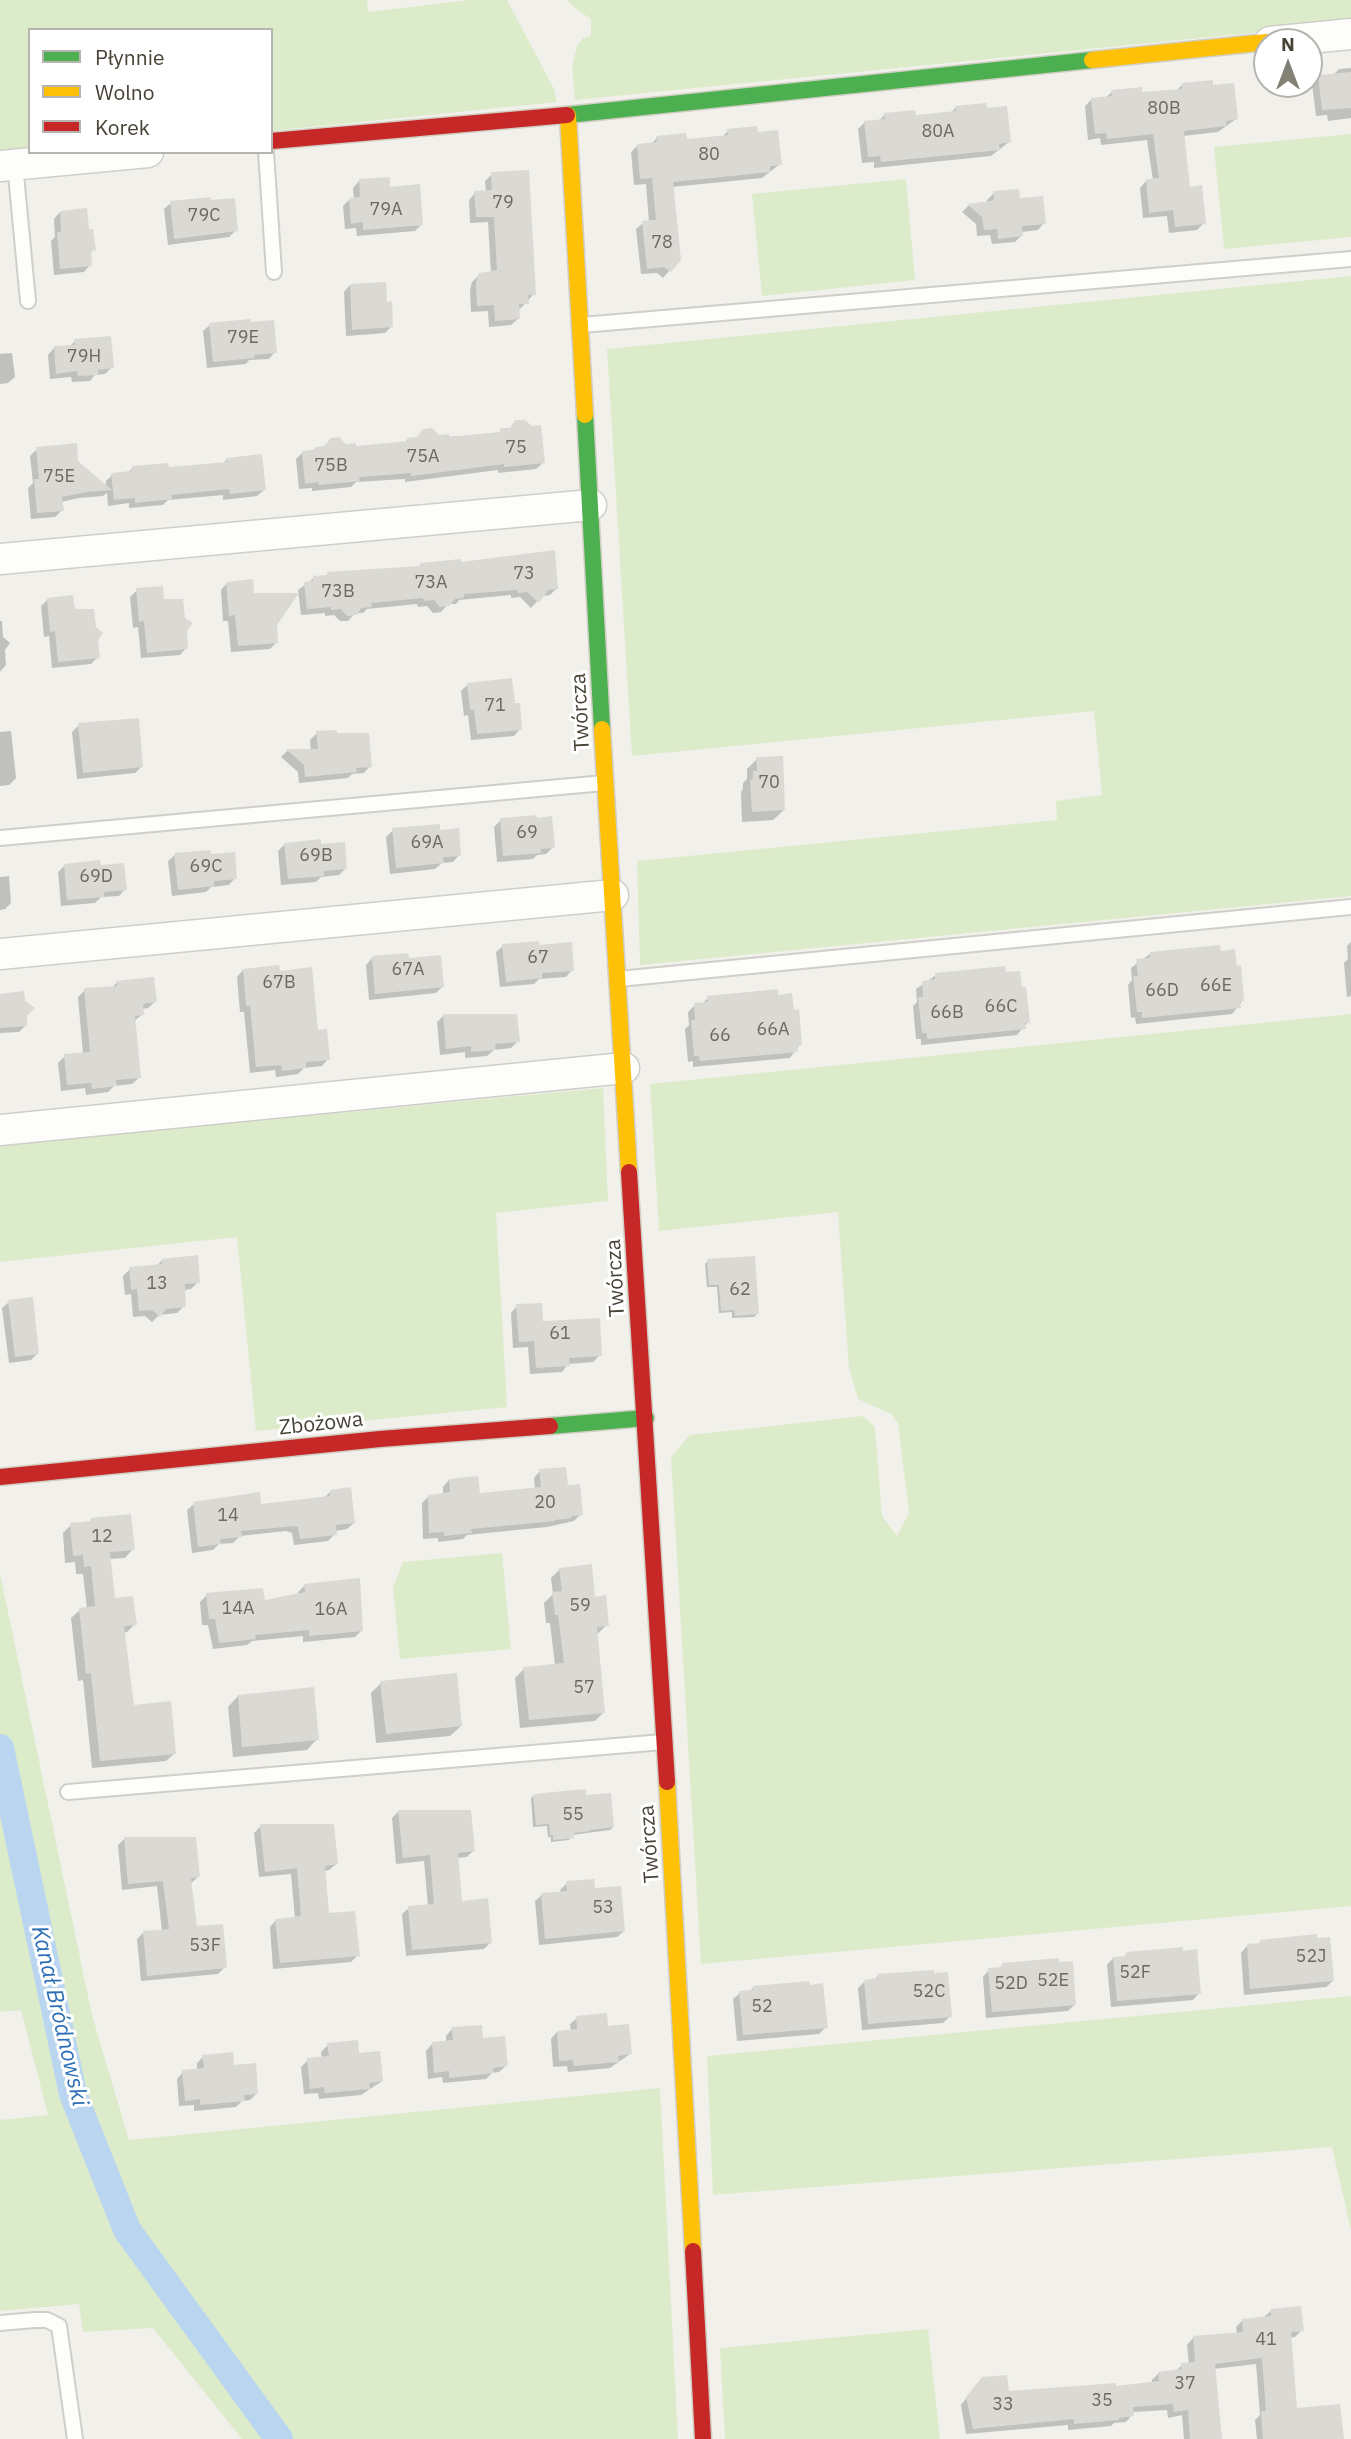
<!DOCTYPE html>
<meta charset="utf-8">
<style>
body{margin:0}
#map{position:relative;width:1351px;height:2439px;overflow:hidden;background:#f1f0eb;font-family:"IBM Plex Sans",sans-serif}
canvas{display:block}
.legend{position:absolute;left:28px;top:28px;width:245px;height:126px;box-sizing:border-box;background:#fff;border:2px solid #b6b4af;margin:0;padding:9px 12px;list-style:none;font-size:21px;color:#484336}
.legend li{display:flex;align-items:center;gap:14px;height:35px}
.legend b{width:35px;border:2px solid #b6b4af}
.north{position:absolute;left:1253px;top:28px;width:70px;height:70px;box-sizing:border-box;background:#fff;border:2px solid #b6b4af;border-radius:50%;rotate:0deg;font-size:19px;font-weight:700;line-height:28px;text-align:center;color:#484336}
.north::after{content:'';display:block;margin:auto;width:24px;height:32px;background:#838075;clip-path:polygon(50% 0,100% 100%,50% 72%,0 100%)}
</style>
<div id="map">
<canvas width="1351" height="2439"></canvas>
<ul class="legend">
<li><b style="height:9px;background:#4caf50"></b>Płynnie</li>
<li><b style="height:9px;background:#ffc107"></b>Wolno</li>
<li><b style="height:9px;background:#c62828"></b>Korek</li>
</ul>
<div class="north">N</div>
</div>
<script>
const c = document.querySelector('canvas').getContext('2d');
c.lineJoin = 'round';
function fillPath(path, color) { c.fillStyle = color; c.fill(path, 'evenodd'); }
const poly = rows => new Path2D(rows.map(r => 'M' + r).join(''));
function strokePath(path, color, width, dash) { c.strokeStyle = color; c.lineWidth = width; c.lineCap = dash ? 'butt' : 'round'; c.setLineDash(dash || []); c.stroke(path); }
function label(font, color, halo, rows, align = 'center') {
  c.font = font + ' "IBM Plex Sans",sans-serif'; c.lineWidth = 6; c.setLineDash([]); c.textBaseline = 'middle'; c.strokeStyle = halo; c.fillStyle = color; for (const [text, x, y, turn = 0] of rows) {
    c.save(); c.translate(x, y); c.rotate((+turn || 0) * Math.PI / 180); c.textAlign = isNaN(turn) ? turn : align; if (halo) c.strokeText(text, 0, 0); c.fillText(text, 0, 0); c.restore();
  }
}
fillPath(poly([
 [0,0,367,0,368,12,469,0,507,0,554,89,557,102,271,131,271,30,30,30,30,152,0,157],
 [567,0,1351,0,1351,23,575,100,572,67,577,46,583,38,591,36,591,19,576,9],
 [1351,134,1351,237,1224,249,1214,147],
 [906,179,915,280,762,296,752,194],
 [1351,276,1351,896,640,965,637,861,1057,820,1056,801,1102,795,1094,711,632,756,607,349],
 [1351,1014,1351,1906,701,1964,671,1457,690,1435,863,1416,875,1427,882,1516,897,1536,909,1513,898,1423,891,1414,858,1399,849,1368,838,1212,659,1231,650,1084],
 [603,1088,608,1201,496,1213,507,1407,256,1431,237,1237,0,1262,0,1145],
 [502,1553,511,1649,400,1659,393,1588,403,1562],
 [0,1573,92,2015,129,2140,660,2088,678,2439,242,2439,153,2328,83,2332,79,2304,0,2311,0,2120,48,2115,21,2010,0,2012],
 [1351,1996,1351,2230,1332,2147,713,2195,707,2056],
 [928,2329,940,2439,725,2439,720,2348]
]), '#dceccb');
fillPath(poly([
 [1351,68,1351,118,1328,121,1327,115,1316,116,1312,84,1319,77,1332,76,1339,69],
 [1183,84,1212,87,1236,119,1218,132,1183,136,1188,188,1204,223,1197,230,1169,233,1167,216,1143,218,1140,188,1146,181,1153,181,1147,140,1101,145,1100,138,1088,140,1085,106,1092,99,1105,98,1112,92,1141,94,1176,91],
 [956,107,985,110,1009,142,991,156,874,168,874,162,862,163,858,129,865,122,879,121,885,114,914,117,950,114],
 [728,131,756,134,780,164,762,178,672,187,679,260,663,278,657,273,641,274,636,229,643,223,649,222,646,184,634,185,631,152,637,146,651,144,657,138,685,141,722,137],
 [492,174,534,294,520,309,517,310,518,319,511,325,489,327,488,311,471,312,470,290,472,282,479,275,491,273,488,222,470,223,469,200,475,193,486,192,485,181],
 [359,181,389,189,421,225,415,231,357,236,356,228,345,229,343,206,350,199,354,199,353,188],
 [994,193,1018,200,1044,223,1038,230,1021,232,1022,235,1015,242,992,244,990,235,977,236,976,224,962,212,968,206,987,203,987,200],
 [171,203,236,230,229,237,168,245,164,209],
 [60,212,87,231,94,249,89,254,90,265,84,272,54,275,51,241,55,237,54,219],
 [350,285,385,304,391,327,385,333,346,336,344,292],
 [210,325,275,352,269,359,249,360,246,364,207,368,203,331],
 [75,341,112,367,105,374,95,375,90,381,72,382,71,377,50,379,48,355,54,348,69,347],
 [12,353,15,377,8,383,0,384,0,354],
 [501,430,543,463,536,469,498,473,498,470,405,482,405,479,356,482,351,487,312,491,312,488,299,489,296,459,302,453,323,447,331,440,354,448,405,443,408,439,498,434],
 [37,449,77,462,106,488,106,481,112,475,127,473,133,468,167,469,222,465,227,459,264,490,257,496,223,500,223,495,168,500,163,505,129,508,129,503,108,506,107,493,103,496,79,498,61,502,62,510,55,517,31,519,28,488,33,483,30,456],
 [421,564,460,564,557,588,550,595,542,596,531,608,520,597,511,598,511,595,459,600,456,604,448,604,441,612,433,613,427,606,418,607,417,604,367,609,363,613,355,613,348,621,340,621,334,615,325,616,325,613,301,615,298,590,314,578,325,577,328,574,417,568],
 [227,583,252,595,275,625,277,642,270,649,231,652,228,621,223,621,221,590],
 [137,590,162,601,185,630,186,648,180,655,141,658,138,627,133,628,130,597],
 [48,599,73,610,96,640,98,657,91,664,52,668,49,636,44,637,41,606],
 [0,621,2,621,3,637,10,643,5,650,6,665,0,672],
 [468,684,513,705,520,729,514,736,471,740,468,715,464,716,461,691],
 [79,725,142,766,135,773,77,779,72,732],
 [11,731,16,778,9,785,0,786,0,732],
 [317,733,370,766,364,773,352,774,348,778,299,783,298,772,281,757,287,751,311,751,310,740],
 [757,759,784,810,773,820,742,822,741,792,743,789,743,783,747,779,747,769],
 [501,820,536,820,553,847,546,854,537,855,533,859,497,862,494,827],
 [393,830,439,832,459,855,453,862,442,863,435,869,390,874,386,837],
 [285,844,320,846,346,868,339,875,321,877,316,882,281,885,278,851],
 [175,855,235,878,229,885,211,887,206,892,172,896,168,861],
 [65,865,99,866,125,889,119,896,101,897,95,903,61,906,58,872],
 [9,876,11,903,5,909,0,910,0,877],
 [1351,942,1351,996,1347,997,1344,963,1348,959,1347,946],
 [503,946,538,947,572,970,566,977,539,979,534,984,500,987,496,952],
 [1150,954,1243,1000,1232,1014,1136,1024,1135,1017,1131,1018,1128,985,1132,980,1131,968],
 [372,958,408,960,442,987,436,993,369,1000,366,965],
 [243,970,317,1032,328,1059,322,1066,304,1068,298,1074,276,1077,275,1070,250,1073,244,1012,240,1012,237,977],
 [936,975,1028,1022,1017,1035,921,1045,921,1039,916,1039,913,1006,917,1002,916,989],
 [117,982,155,1002,148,1008,142,1009,143,1014,134,1021,139,1078,132,1084,114,1086,108,1092,86,1095,85,1088,61,1091,58,1063,65,1056,83,1054,78,997,85,990,112,988],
 [0,995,25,1015,26,1025,19,1032,0,1033],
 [777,997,800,1044,790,1058,693,1067,693,1061,688,1062,685,1029,689,1025,688,1012,695,1005,702,1004,708,998],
 [443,1016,518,1041,511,1048,494,1050,487,1056,465,1058,465,1052,440,1055,437,1022],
 [162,1260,198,1282,191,1289,184,1290,184,1306,177,1313,159,1315,152,1322,145,1316,133,1317,131,1294,125,1295,123,1276,130,1269,157,1266],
 [708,1261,757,1314,754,1317,732,1318,732,1312,719,1313,717,1287,707,1287,705,1264],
 [9,1302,37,1354,31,1360,9,1363,2,1308],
 [517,1306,541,1323,600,1355,593,1362,568,1364,562,1372,530,1374,528,1347,513,1348,511,1313],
 [540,1471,567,1487,581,1514,574,1521,547,1527,467,1535,463,1539,438,1542,438,1538,423,1539,422,1503,429,1496,443,1495,443,1487,449,1480,478,1495,535,1490,534,1478],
 [330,1492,354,1523,347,1529,335,1531,335,1534,328,1541,294,1545,292,1533,286,1531,240,1536,233,1543,219,1544,213,1550,192,1553,187,1510,194,1504,259,1505,323,1499],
 [91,1520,133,1549,125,1558,109,1559,113,1600,135,1624,127,1632,123,1633,132,1707,175,1753,166,1761,92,1768,83,1680,78,1681,71,1618,80,1610,87,1609,83,1574,76,1574,75,1562,65,1563,63,1533,71,1525,88,1523],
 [560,1569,594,1598,607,1625,596,1635,604,1712,595,1721,520,1728,515,1678,524,1669,555,1666,550,1623,546,1623,544,1603,553,1594,551,1578],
 [305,1585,361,1631,355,1637,303,1642,303,1636,252,1641,247,1645,213,1649,208,1625,202,1625,200,1602,207,1595,263,1602,299,1595,298,1592],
 [381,1683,461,1726,450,1736,376,1743,371,1693],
 [238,1696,317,1739,307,1750,233,1757,228,1707],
 [533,1796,585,1797,613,1827,610,1830,572,1835,569,1840,551,1842,551,1837,548,1837,547,1826,533,1827,531,1798],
 [398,1812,473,1851,467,1857,457,1858,460,1903,491,1942,484,1949,406,1956,402,1914,409,1908,428,1906,424,1861,396,1864,392,1818],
 [261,1826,336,1864,329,1870,324,1871,328,1915,358,1955,351,1962,273,1969,270,1927,276,1920,295,1919,291,1874,259,1877,254,1833],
 [124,1839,198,1877,190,1884,195,1928,225,1967,218,1974,141,1981,137,1939,143,1933,162,1931,157,1886,122,1890,118,1845],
 [567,1883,593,1890,624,1931,617,1937,539,1945,535,1901,542,1895,561,1893,560,1890],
 [1261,1941,1333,1981,1326,1987,1244,1995,1241,1953,1247,1946,1257,1945],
 [1127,1954,1199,1993,1193,2000,1111,2007,1107,1965,1113,1958,1123,1958],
 [1003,1965,1075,2004,1068,2011,986,2018,983,1977,989,1970,998,1969],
 [878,1976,950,2016,943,2023,862,2030,858,1988,865,1981,873,1981],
 [753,1988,826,2027,819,2034,737,2041,733,1999,740,1993,749,1992],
 [577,2018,607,2027,630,2054,610,2068,568,2072,567,2066,553,2067,551,2039,557,2032,571,2031,570,2024],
 [452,2029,482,2039,506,2066,499,2072,492,2073,486,2079,443,2083,442,2077,428,2079,426,2051,432,2044,446,2043,446,2036],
 [328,2045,357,2055,382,2081,361,2095,319,2099,318,2093,304,2094,301,2067,308,2060,322,2058,321,2052],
 [203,2057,233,2067,257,2093,250,2100,242,2101,236,2107,194,2111,194,2105,179,2106,177,2079,183,2072,197,2071,197,2063],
 [1271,2311,1302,2330,1295,2337,1289,2338,1295,2410,1342,2439,1257,2439,1255,2420,1260,2415,1256,2364,1213,2369,1220,2439,1184,2439,1182,2415,1168,2418,1167,2410,1132,2412,1132,2415,1126,2422,1114,2423,1111,2426,1068,2430,1068,2425,966,2434,961,2405,976,2386,1007,2393,1115,2388,1152,2383,1152,2380,1159,2373,1175,2372,1182,2365,1189,2364,1187,2345,1193,2338,1237,2334,1236,2327,1243,2320,1264,2317]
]), '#0003');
strokePath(poly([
 [0,1748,73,2094,127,2230,279,2439]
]), '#bad5f0', 28);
fillPath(poly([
 [1351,72,1351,108,1322,110,1318,75],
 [1213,80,1213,85,1234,83,1238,119,1226,121,1226,126,1184,131,1190,187,1202,185,1206,224,1175,227,1173,210,1149,213,1146,179,1159,178,1153,134,1107,139,1106,133,1095,134,1091,98,1112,96,1111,90,1142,87,1142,92,1182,89,1182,83],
 [986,103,987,108,1007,106,1011,142,999,144,1000,150,881,162,880,156,868,157,864,121,885,119,884,113,915,110,916,115,956,111,955,106],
 [757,126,758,132,778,130,782,165,770,166,770,172,673,182,681,260,671,272,664,267,647,269,642,221,656,220,652,178,640,179,637,144,657,142,656,136,686,133,687,139,728,135,727,129],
 [529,170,536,295,528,295,529,304,519,304,520,319,495,321,494,305,477,306,476,282,479,273,497,270,494,217,476,217,474,191,492,190,491,172],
 [390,177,390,187,420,184,423,225,363,230,363,222,351,224,349,198,360,197,359,179],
 [1019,189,1020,198,1043,196,1046,224,1022,226,1023,236,998,239,997,229,984,230,982,217,967,204,991,201,994,199,993,191],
 [211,197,211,200,235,198,238,231,174,239,170,201],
 [87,208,89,229,93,229,96,250,91,251,92,266,60,269,57,232,61,232,60,211],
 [386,282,387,302,392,301,393,327,352,330,350,284],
 [250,319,251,322,274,320,277,353,254,355,254,358,213,362,209,323],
 [111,336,114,368,98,370,98,375,78,376,77,371,56,374,54,346,75,345,74,339],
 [515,420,525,420,532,426,541,425,545,463,504,467,504,464,411,476,411,473,359,477,360,481,319,485,318,482,305,484,302,451,315,450,315,447,325,446,330,438,339,437,346,444,356,443,356,446,408,441,407,438,417,437,423,429,432,428,439,435,449,434,449,437,500,432,500,428,510,428],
 [77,443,78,461,112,490,87,492,62,497,64,511,37,513,34,479,39,479,36,447],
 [262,454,266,490,230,494,229,489,171,495,172,499,135,503,135,498,114,500,111,473,132,471,132,466,168,463,169,467,227,462,226,458],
 [555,550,558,589,548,590,539,603,527,592,518,593,517,590,464,594,464,598,455,599,449,606,440,607,434,600,424,601,423,598,371,603,372,607,361,608,357,615,347,616,341,609,331,610,331,607,307,609,304,582,313,581,313,576,327,575,327,572,420,566,420,563,461,559,461,562],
 [253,579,254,593,299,593,277,625,278,643,238,646,235,615,229,616,226,582],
 [163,586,164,599,183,599,185,618,193,623,187,631,188,649,147,653,144,621,139,622,136,588],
 [73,595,75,609,94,609,96,627,103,633,98,640,100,658,58,662,55,631,50,632,47,598],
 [512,678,515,703,520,703,522,730,477,734,474,710,470,710,467,683],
 [139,718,143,767,83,773,78,723],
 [337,730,337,733,369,733,372,767,356,768,357,772,305,777,304,765,286,749,318,749,316,731],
 [783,756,785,810,752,812,750,780,753,779,753,771,757,771,756,757],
 [537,815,537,818,552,816,555,848,541,849,541,853,503,856,500,818],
 [440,824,440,830,459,828,461,856,443,857,444,863,396,868,392,828],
 [321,839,321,844,345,842,347,869,324,871,324,876,288,879,284,843],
 [211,850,211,854,235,852,237,879,214,881,214,886,178,890,174,853],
 [100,860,101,865,124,863,127,890,104,892,104,897,67,900,64,864],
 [539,941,539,945,572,942,574,971,542,973,542,978,506,982,502,944],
 [1220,945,1221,951,1235,949,1237,966,1241,965,1244,1001,1240,1002,1241,1008,1142,1018,1142,1012,1137,1012,1133,976,1138,976,1136,959,1150,958,1150,952],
 [408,953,409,958,441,955,444,987,375,994,372,956],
 [279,965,280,971,312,967,318,1030,327,1029,330,1060,306,1062,306,1068,282,1071,281,1065,256,1067,250,1006,246,1006,243,969],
 [1005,966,1006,972,1020,971,1022,987,1026,987,1030,1023,1025,1023,1026,1029,927,1039,927,1033,922,1033,918,997,923,997,922,981,935,979,935,973],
 [154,977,157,1002,143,1004,144,1015,135,1016,141,1078,116,1080,117,1086,92,1089,91,1083,67,1085,64,1054,90,1052,84,988,117,986,116,981],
 [778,989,778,995,792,993,794,1010,799,1009,802,1045,797,1046,798,1052,700,1061,699,1056,694,1056,691,1020,695,1020,694,1003,708,1002,707,996],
 [24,991,25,1001,35,1008,27,1016,27,1026,0,1028,0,994],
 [443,1014,517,1014,520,1042,495,1044,496,1050,471,1052,471,1046,446,1049],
 [198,1255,200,1283,185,1284,186,1307,166,1309,160,1317,152,1310,139,1311,137,1289,131,1290,129,1267,162,1264,162,1259],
 [755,1256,759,1314,735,1316,734,1310,721,1311,719,1285,709,1285,707,1259],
 [33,1297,39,1354,15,1357,8,1300],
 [542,1303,543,1321,600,1318,602,1356,569,1358,570,1366,536,1368,534,1341,519,1342,516,1304],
 [566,1467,568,1485,580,1484,583,1515,571,1516,572,1518,555,1520,555,1521,471,1529,472,1533,444,1536,444,1532,429,1533,428,1495,450,1492,449,1479,478,1476,480,1493,541,1487,539,1469],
 [351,1487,355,1523,336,1525,337,1535,300,1539,298,1527,294,1526,241,1531,242,1537,220,1539,221,1544,198,1547,193,1502,260,1492,261,1504,330,1496,330,1490],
 [131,1514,135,1550,110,1552,115,1598,133,1596,137,1625,124,1626,134,1705,171,1701,176,1754,100,1761,91,1673,86,1674,79,1608,95,1606,91,1566,84,1567,83,1555,73,1556,70,1523,91,1521,91,1518],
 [592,1564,595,1597,606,1595,609,1626,597,1627,605,1713,529,1720,523,1667,564,1663,558,1615,555,1615,552,1592,562,1591,559,1568],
 [360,1578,363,1631,309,1636,309,1630,255,1635,256,1639,219,1643,215,1619,209,1619,206,1593,263,1588,265,1600,305,1592,304,1584],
 [457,1673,462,1726,386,1734,380,1681],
 [314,1687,319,1740,242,1747,238,1695],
 [586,1789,586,1795,611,1793,614,1827,590,1830,590,1831,574,1833,574,1838,553,1840,553,1835,550,1835,549,1824,536,1825,533,1794],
 [398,1810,471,1810,475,1851,458,1853,462,1901,488,1898,492,1943,412,1950,408,1906,434,1904,430,1855,403,1858],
 [260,1824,334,1824,338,1864,325,1866,329,1913,355,1911,360,1956,280,1963,275,1919,301,1916,297,1868,265,1872],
 [124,1837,196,1837,200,1877,191,1878,197,1926,223,1924,227,1968,147,1976,143,1931,169,1929,163,1881,128,1884],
 [594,1879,595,1888,621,1886,625,1931,545,1939,541,1893,567,1891,566,1881],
 [1317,1934,1317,1938,1330,1937,1334,1981,1250,1989,1247,1944,1260,1943,1260,1940],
 [1183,1947,1183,1951,1197,1949,1201,1994,1117,2001,1113,1957,1126,1956,1126,1952],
 [1059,1958,1059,1962,1073,1961,1076,2005,992,2012,988,1968,1002,1967,1002,1963],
 [934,1970,934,1973,948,1972,952,2017,868,2024,864,1980,878,1978,877,1974],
 [809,1981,810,1985,823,1983,828,2028,743,2035,739,1991,753,1990,753,1986],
 [607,2013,608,2026,629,2024,632,2054,618,2056,619,2062,574,2066,573,2060,559,2061,557,2031,577,2029,576,2016],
 [482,2025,483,2038,505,2036,508,2066,493,2068,494,2073,449,2078,449,2071,434,2073,432,2042,453,2040,452,2027],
 [358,2040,359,2053,380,2051,383,2081,369,2083,370,2089,325,2093,324,2087,310,2089,307,2058,329,2056,327,2043],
 [233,2052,234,2065,256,2063,258,2094,244,2095,245,2101,200,2105,200,2099,185,2101,182,2070,204,2068,202,2055],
 [1301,2306,1304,2331,1291,2332,1297,2408,1340,2404,1344,2439,1263,2439,1261,2411,1266,2411,1262,2358,1215,2364,1222,2439,1190,2439,1188,2410,1174,2412,1173,2404,1133,2407,1134,2416,1119,2418,1119,2420,1074,2424,1074,2419,973,2429,966,2397,982,2377,1007,2375,1009,2391,1116,2383,1116,2386,1159,2381,1158,2372,1182,2369,1181,2363,1195,2362,1193,2336,1243,2332,1242,2319,1271,2316,1270,2309]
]), '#dbd9d3');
const lane = poly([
 [266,152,274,272],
 [15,164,28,301],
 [582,325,1351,259],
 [0,838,604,783],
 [619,979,1351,907],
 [68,1792,663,1742],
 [0,2323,35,2320,47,2320,59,2326,75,2439]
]);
const street = poly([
 [1270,42,1351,34],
 [0,166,148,152],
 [0,559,591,505],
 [0,954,613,895],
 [0,1130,624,1068]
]);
const fast = poly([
 [567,115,1092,60],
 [585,415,602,729],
 [550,1426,646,1418]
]);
const slow = poly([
 [1092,60,1267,42],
 [568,115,585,415],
 [602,729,629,1172],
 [667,1782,693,2251]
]);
const jam = poly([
 [271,141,567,115],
 [629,1172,667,1782],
 [0,1477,380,1439,550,1426],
 [693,2251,703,2439]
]);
strokePath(lane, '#cfcec8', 18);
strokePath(street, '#cfcec8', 33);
strokePath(fast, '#d1cec2', 19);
strokePath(slow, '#d1cec2', 19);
strokePath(jam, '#d1cec2', 19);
strokePath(lane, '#fdfdfc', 14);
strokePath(street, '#fdfdfc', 30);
strokePath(fast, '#4caf50', 16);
strokePath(slow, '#ffc107', 16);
strokePath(jam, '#c62828', 16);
label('18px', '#6e695e', null, [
 ["80B",1164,109],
 ["80A",938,132],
 ["80",709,155],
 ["79",503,203],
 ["79A",386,210],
 ["79C",204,216],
 ["78",662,243],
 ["79E",243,338],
 ["79H",84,357],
 ["75",516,448],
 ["75A",423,457],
 ["75B",331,466],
 ["75E",59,477],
 ["73",524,574],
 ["73A",431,583],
 ["73B",338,592],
 ["71",495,706],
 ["70",769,783],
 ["69",527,833],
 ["69A",427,843],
 ["69B",316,856],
 ["69C",206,867],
 ["69D",96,877],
 ["67",538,958],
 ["67A",408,970],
 ["67B",279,983],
 ["66E",1216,986],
 ["66D",1162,991],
 ["66C",1001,1007],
 ["66B",947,1013],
 ["66A",773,1030],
 ["66",720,1036],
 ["13",157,1284],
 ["62",740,1290],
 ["61",560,1334],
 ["20",545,1503],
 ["14",228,1516],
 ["12",102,1537],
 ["59",580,1606],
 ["14A",238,1609],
 ["16A",331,1610],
 ["57",584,1688],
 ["55",573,1815],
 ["53",603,1908],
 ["53F",205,1946],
 ["52J",1311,1957],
 ["52F",1135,1973],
 ["52E",1053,1981],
 ["52D",1011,1984],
 ["52C",929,1992],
 ["52",762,2007],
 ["41",1266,2340],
 ["37",1185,2384],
 ["35",1102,2401],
 ["33",1003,2405]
]);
label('21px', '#484336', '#fff', [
 ["Twórcza",581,712,-93],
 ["Twórcza",616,1278,-93],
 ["Zbożowa",321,1424,-6],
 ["Twórcza",650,1844,-94]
]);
label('italic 23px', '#2d6fb6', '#fff', [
 ["Kanał Bródnowski",59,2016,77]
]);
</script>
